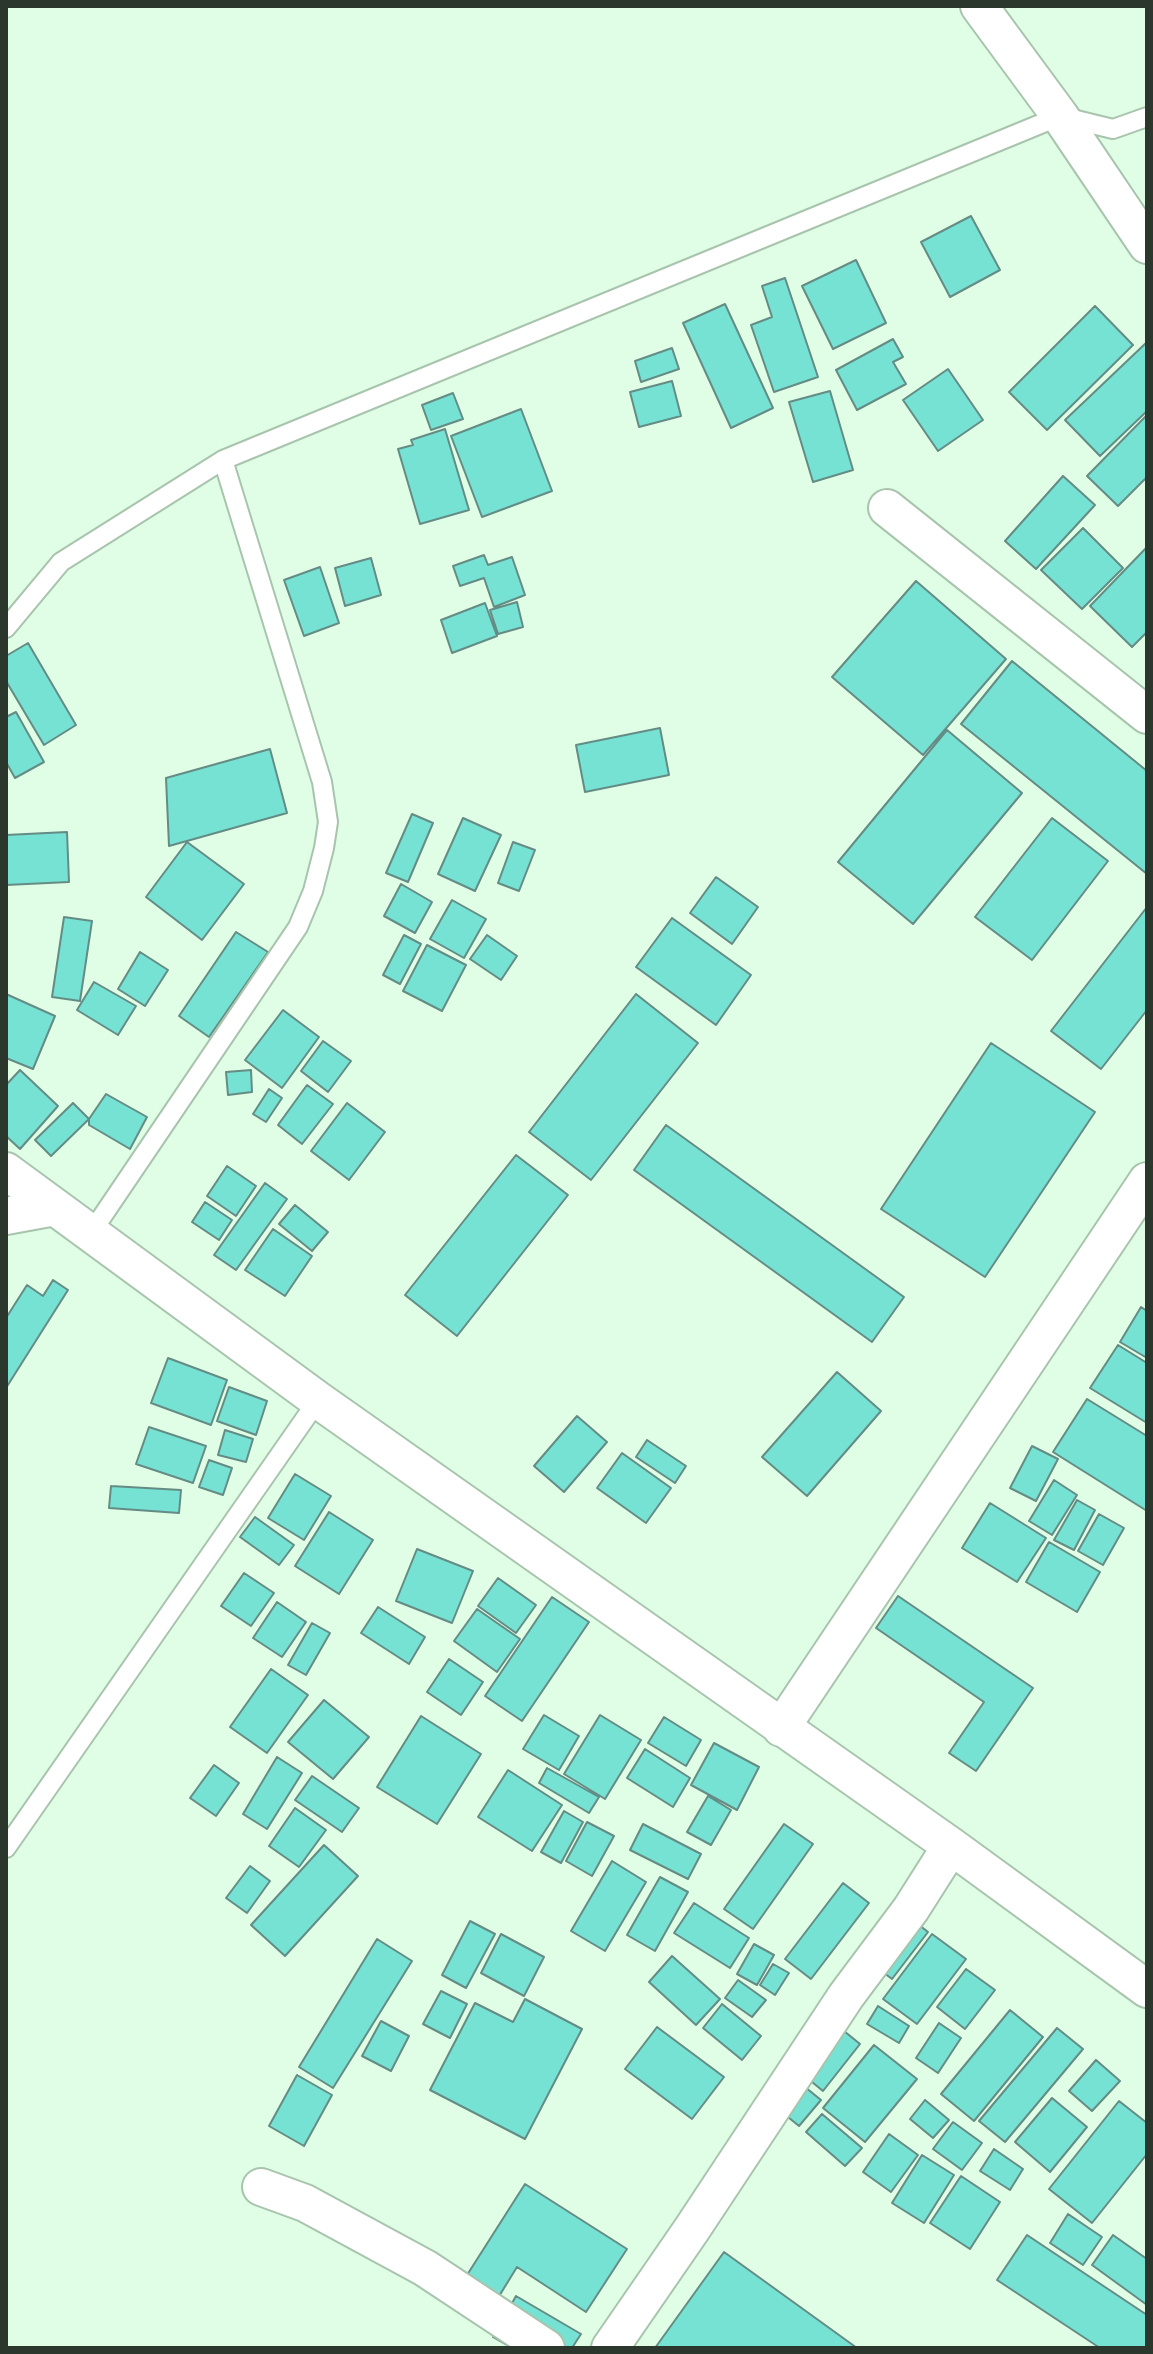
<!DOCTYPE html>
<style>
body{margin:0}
#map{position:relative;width:1153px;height:2354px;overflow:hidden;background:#e0fee5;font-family:Ubuntu,sans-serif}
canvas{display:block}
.frame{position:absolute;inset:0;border:8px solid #2b362d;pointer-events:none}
</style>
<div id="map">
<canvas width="1153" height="2354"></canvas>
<div class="frame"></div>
</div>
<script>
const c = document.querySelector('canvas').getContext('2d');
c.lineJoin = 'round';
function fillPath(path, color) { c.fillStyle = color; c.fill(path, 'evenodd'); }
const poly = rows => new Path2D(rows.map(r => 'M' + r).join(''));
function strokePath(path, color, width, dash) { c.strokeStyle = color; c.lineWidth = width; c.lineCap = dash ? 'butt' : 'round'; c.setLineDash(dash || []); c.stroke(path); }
const building = poly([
 [971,216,1000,270,950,297,921,242,971,216],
 [856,260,886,323,833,349,802,286,856,260],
 [785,278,818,377,774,392,751,325,772,317,762,286,785,278],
 [725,304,773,408,731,428,683,323,725,304],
 [1095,306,1133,345,1047,430,1009,392,1095,306],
 [893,339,903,357,893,362,906,384,857,410,836,370,893,339],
 [1147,342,1147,411,1100,456,1065,420,1147,342],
 [672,348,679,369,641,382,635,361,672,348],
 [948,369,983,420,938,451,903,400,948,369],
 [672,381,681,416,639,427,630,392,672,381],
 [830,391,853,470,813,482,789,402,830,391],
 [453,393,463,419,431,430,422,405,453,393],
 [521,409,552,491,482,517,451,436,521,409],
 [1147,415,1147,477,1118,506,1087,476,1147,415],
 [445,429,469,510,420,524,398,449,413,445,411,440,445,429],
 [1063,476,1095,505,1036,569,1005,541,1063,476],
 [1083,528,1123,568,1082,609,1041,570,1083,528],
 [1147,547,1147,632,1132,647,1090,606,1147,547],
 [484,555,488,565,512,557,525,595,494,607,484,578,460,586,453,566,484,555],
 [371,558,381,595,345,606,335,568,371,558],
 [320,567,339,623,304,636,284,580,320,567],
 [916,581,1006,659,923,755,832,677,916,581],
 [517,602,523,627,498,634,490,610,517,602],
 [485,603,497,636,452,653,441,620,485,603],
 [28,643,76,725,44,745,6,681,6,656,28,643],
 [1012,661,1147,771,1147,874,961,724,1012,661],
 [16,712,44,762,15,778,6,762,6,717,16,712],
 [660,728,669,775,585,792,576,745,660,728],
 [947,730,1022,793,913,924,838,862,947,730],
 [270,749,287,813,169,846,166,778,270,749],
 [412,814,433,823,408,882,386,873,412,814],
 [463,818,501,835,475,891,438,874,463,818],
 [1052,818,1108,861,1032,960,975,917,1052,818],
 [67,832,69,882,6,885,6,835,67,832],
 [187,842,244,884,202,940,146,897,187,842],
 [513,842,535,850,519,891,498,883,513,842],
 [716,877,758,907,732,944,690,913,716,877],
 [401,884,432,902,415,933,384,916,401,884],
 [452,900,486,919,464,958,430,939,452,900],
 [1147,907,1147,1010,1101,1069,1051,1031,1147,907],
 [64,917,92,921,80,1001,52,997,64,917],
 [672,918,751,975,716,1025,636,967,672,918],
 [236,932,268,952,209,1037,179,1016,236,932],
 [404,935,421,944,400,984,383,975,404,935],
 [487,935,517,956,501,980,470,959,487,935],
 [427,945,466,965,442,1011,403,991,427,945],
 [140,952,168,970,145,1006,118,989,140,952],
 [94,982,136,1006,118,1035,77,1010,94,982],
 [6,994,55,1016,33,1069,6,1058,6,994],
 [636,994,698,1043,591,1180,529,1132,636,994],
 [283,1010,319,1037,282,1088,245,1060,283,1010],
 [323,1041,351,1061,328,1092,301,1071,323,1041],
 [991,1043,1095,1112,985,1277,881,1209,991,1043],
 [20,1070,58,1106,20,1149,6,1136,6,1085,20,1070],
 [251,1070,252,1092,228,1095,226,1072,251,1070],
 [307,1085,333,1104,302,1144,278,1125,307,1085],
 [269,1089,282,1098,266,1122,253,1114,269,1089],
 [106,1094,147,1117,130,1149,89,1125,89,1119,106,1094],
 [73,1103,89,1119,51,1156,35,1140,73,1103],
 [347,1103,385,1132,349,1180,311,1151,347,1103],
 [666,1125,904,1297,872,1342,634,1170,666,1125],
 [516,1155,568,1195,457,1336,405,1295,516,1155],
 [227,1166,256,1186,236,1216,207,1196,227,1166],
 [265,1183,287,1199,236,1270,214,1255,265,1183],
 [205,1202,232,1220,219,1240,192,1222,205,1202],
 [295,1205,328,1232,312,1251,279,1224,295,1205],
 [273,1229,312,1256,285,1296,245,1270,273,1229],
 [53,1280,68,1290,6,1388,6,1318,27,1285,43,1296,53,1280],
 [1141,1307,1147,1311,1147,1358,1120,1342,1141,1307],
 [1118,1345,1147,1363,1147,1423,1090,1388,1118,1345],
 [168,1358,227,1380,211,1425,151,1403,168,1358],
 [837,1372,881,1411,807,1496,762,1457,837,1372],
 [229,1387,267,1401,256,1435,217,1421,229,1387],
 [1087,1399,1147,1436,1147,1511,1053,1452,1087,1399],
 [577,1416,607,1442,564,1492,534,1466,577,1416],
 [149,1427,206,1446,193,1483,136,1464,149,1427],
 [225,1430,253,1439,246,1462,218,1455,225,1430],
 [647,1440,686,1466,675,1483,636,1457,647,1440],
 [1032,1446,1058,1459,1036,1501,1010,1488,1032,1446],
 [622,1453,671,1488,646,1523,597,1488,622,1453],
 [209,1460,232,1468,223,1495,199,1487,209,1460],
 [295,1474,331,1496,304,1540,268,1518,295,1474],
 [1054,1480,1077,1495,1052,1535,1029,1521,1054,1480],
 [111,1486,181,1490,179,1513,109,1508,111,1486],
 [1077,1500,1095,1510,1074,1550,1054,1540,1077,1500],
 [990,1503,1046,1538,1017,1582,962,1548,990,1503],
 [329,1512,373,1540,339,1594,295,1566,329,1512],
 [1099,1514,1124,1528,1103,1565,1078,1551,1099,1514],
 [255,1517,294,1545,279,1565,240,1537,255,1517],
 [1049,1542,1100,1572,1077,1612,1026,1582,1049,1542],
 [417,1549,473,1571,452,1623,396,1601,417,1549],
 [244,1573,274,1593,251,1626,221,1606,244,1573],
 [498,1578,536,1605,516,1633,478,1606,498,1578],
 [898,1596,1033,1688,976,1771,949,1753,984,1702,876,1628,898,1596],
 [552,1597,589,1622,522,1721,485,1696,552,1597],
 [277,1602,306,1622,282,1657,253,1638,277,1602],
 [378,1607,425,1637,409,1664,361,1633,378,1607],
 [477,1609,520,1639,497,1672,454,1641,477,1609],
 [312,1623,330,1633,306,1675,288,1665,312,1623],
 [449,1659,483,1682,461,1715,427,1692,449,1659],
 [271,1669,308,1695,267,1753,230,1727,271,1669],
 [324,1700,369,1737,333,1779,288,1742,324,1700],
 [544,1715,579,1736,559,1770,523,1749,544,1715],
 [600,1715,641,1740,605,1799,564,1774,600,1715],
 [421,1716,481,1754,437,1824,377,1787,421,1716],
 [664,1717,701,1740,686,1766,648,1743,664,1717],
 [714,1743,759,1767,737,1810,691,1785,714,1743],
 [645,1749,690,1778,673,1807,627,1778,645,1749],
 [277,1757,302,1773,267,1829,243,1814,277,1757],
 [214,1765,239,1783,216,1816,190,1798,214,1765],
 [547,1768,599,1797,589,1813,539,1783,547,1768],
 [508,1770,562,1805,532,1851,478,1817,508,1770],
 [312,1776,359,1808,342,1832,295,1800,312,1776],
 [708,1796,731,1810,711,1845,687,1832,708,1796],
 [295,1808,326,1830,299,1867,269,1846,295,1808],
 [564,1811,583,1822,561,1863,541,1852,564,1811],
 [587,1822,614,1836,592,1876,566,1861,587,1822],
 [643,1824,701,1854,688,1879,630,1850,643,1824],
 [784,1824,813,1844,753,1929,724,1909,784,1824],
 [324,1845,358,1876,285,1956,251,1925,324,1845],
 [612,1861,646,1882,605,1951,571,1931,612,1861],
 [250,1866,270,1881,247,1913,226,1898,250,1866],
 [660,1877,688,1892,655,1951,627,1935,660,1877],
 [843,1883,869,1903,811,1979,785,1959,843,1883],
 [694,1903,749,1938,730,1968,674,1933,694,1903],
 [904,1913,928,1932,892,1979,867,1960,904,1913],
 [470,1921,495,1934,466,1988,442,1975,470,1921],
 [501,1934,544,1957,524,1996,481,1973,501,1934],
 [932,1934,966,1959,917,2024,883,1999,932,1934],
 [377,1939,412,1961,333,2088,299,2067,377,1939],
 [754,1944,774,1955,757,1985,737,1974,754,1944],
 [672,1956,720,1999,696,2025,649,1982,672,1956],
 [773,1964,789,1973,775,1995,760,1985,773,1964],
 [966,1969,995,1990,965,2029,937,2007,966,1969],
 [738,1980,766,2000,752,2017,725,1998,738,1980],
 [441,1991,467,2004,450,2038,423,2024,441,1991],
 [525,1999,582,2029,525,2139,430,2090,475,2003,513,2022,525,1999],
 [722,2004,761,2036,742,2060,703,2028,722,2004],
 [878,2006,909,2026,899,2043,867,2024,878,2006],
 [1010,2010,1043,2037,974,2121,941,2094,1010,2010],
 [823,2014,860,2044,823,2091,785,2060,823,2014],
 [381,2021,409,2036,391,2071,362,2056,381,2021],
 [939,2023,961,2038,938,2073,916,2058,939,2023],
 [657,2027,724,2077,692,2119,625,2069,657,2027],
 [1057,2028,1083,2049,1005,2142,979,2121,1057,2028],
 [874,2045,917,2079,865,2142,823,2108,874,2045],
 [1096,2060,1120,2081,1092,2111,1069,2091,1096,2060],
 [297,2075,332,2095,304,2146,269,2126,297,2075],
 [805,2087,821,2100,799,2126,783,2113,805,2087],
 [1052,2098,1087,2127,1050,2172,1015,2142,1052,2098],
 [925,2100,949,2120,933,2138,910,2119,925,2100],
 [1119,2101,1147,2123,1147,2154,1092,2223,1049,2189,1119,2101],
 [822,2114,862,2148,845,2166,806,2132,822,2114],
 [953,2122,982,2143,962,2170,933,2149,953,2122],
 [889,2134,918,2155,891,2192,863,2172,889,2134],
 [994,2149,1023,2169,1010,2190,980,2171,994,2149],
 [922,2155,954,2175,924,2223,892,2203,922,2155],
 [961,2176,1000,2202,970,2249,930,2223,961,2176],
 [525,2184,627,2249,586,2312,517,2267,493,2306,460,2286,525,2184],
 [1068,2214,1102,2237,1083,2265,1050,2243,1068,2214],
 [1027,2235,1147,2315,1147,2348,1100,2348,997,2280,1027,2235],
 [1113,2235,1147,2259,1147,2305,1092,2265,1113,2235],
 [724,2252,857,2348,655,2348,724,2252],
 [516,2296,581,2334,572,2348,512,2348,493,2337,516,2296]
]);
fillPath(building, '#75e2d3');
strokePath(building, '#648c85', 2);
const service = poly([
 [6,628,61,562,223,460,1060,116,1113,129,1147,117],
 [91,1233,298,927,313,891,324,848,328,822,322,782,223,460],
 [6,1848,318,1400]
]);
const minor = poly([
 [979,6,1060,116,1147,245],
 [887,508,1147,715],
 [6,1171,318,1400,951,1846,1147,1989],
 [6,1216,55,1207],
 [781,1728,1147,1181],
 [261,2187,305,2203,425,2268,546,2348],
 [610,2348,692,2229,846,1996,911,1909,951,1846]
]);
strokePath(service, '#a8c4ad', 22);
strokePath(minor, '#a8c4ad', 40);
strokePath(service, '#fff', 18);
strokePath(minor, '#fff', 36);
</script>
